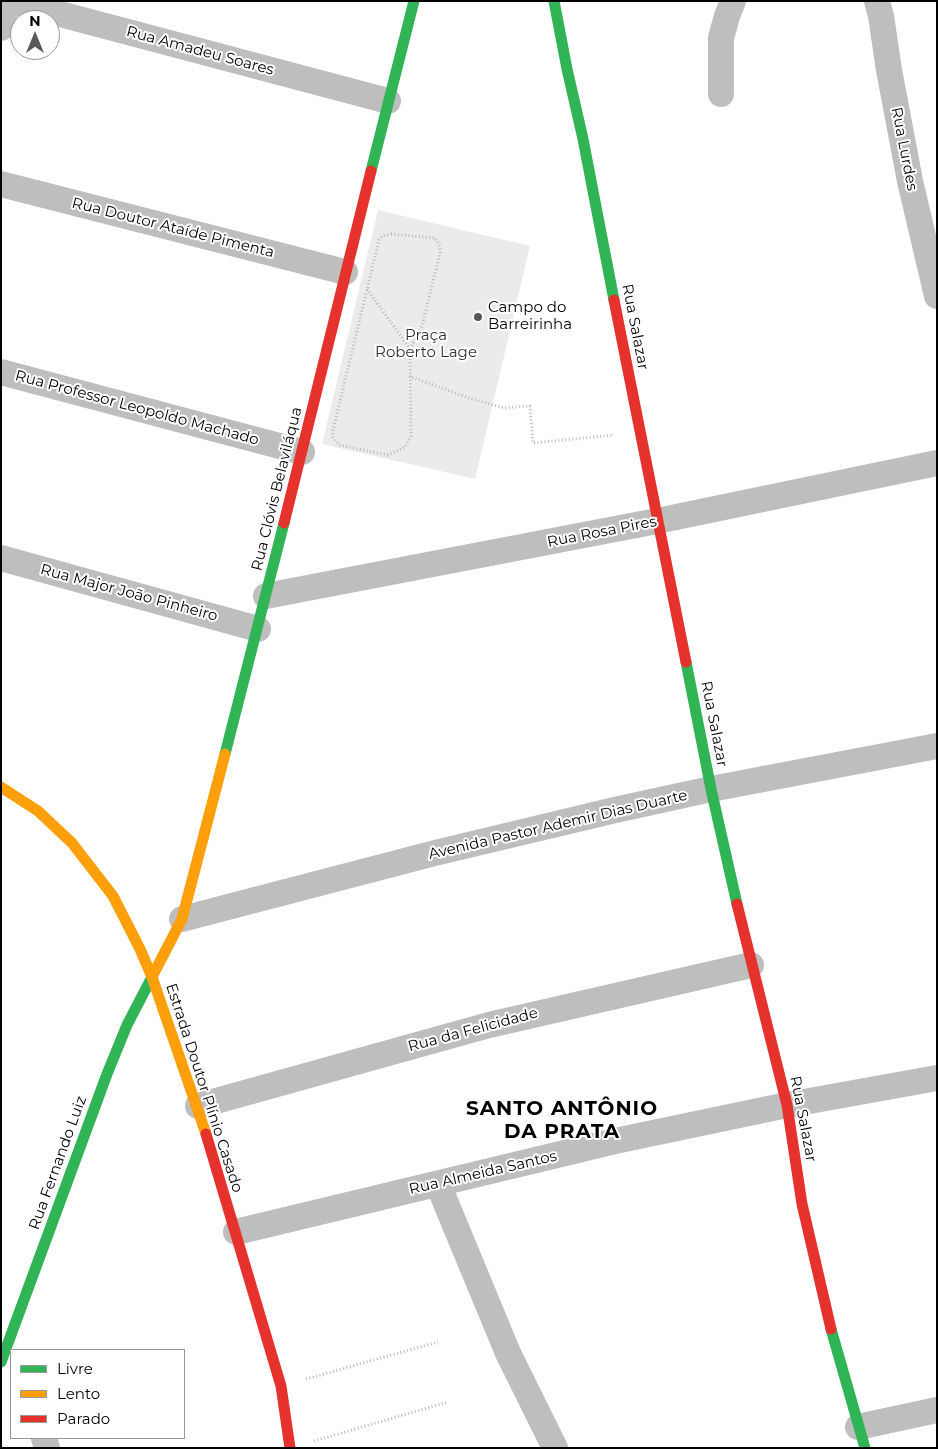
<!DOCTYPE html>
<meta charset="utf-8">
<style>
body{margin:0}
#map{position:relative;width:938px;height:1449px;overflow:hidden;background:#fff;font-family:Montserrat,sans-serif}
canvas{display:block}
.frame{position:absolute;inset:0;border:2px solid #000;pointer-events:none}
.legend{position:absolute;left:10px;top:1349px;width:175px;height:90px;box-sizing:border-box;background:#fff;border:1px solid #999;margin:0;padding:6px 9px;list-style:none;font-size:15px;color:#000}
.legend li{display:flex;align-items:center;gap:10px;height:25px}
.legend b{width:25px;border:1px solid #999}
.north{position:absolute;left:10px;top:10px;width:50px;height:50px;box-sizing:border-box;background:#fff;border:1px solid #999;border-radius:50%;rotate:0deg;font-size:14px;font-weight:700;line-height:20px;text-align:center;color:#000}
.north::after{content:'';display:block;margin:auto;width:18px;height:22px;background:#595959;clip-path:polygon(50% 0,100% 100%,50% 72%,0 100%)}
</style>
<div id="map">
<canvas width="938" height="1449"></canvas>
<div class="frame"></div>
<ul class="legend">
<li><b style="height:6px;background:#30b455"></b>Livre</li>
<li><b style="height:6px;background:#ff9f0a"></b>Lento</li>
<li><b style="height:6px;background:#e5322d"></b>Parado</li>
</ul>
<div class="north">N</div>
</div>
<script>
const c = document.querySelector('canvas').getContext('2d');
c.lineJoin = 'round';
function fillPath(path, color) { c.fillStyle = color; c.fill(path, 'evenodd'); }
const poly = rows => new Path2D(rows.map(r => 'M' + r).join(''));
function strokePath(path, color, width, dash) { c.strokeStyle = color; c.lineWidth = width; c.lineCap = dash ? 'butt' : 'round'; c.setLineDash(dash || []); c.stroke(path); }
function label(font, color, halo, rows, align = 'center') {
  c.font = font + ' Montserrat,sans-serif'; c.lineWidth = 4; c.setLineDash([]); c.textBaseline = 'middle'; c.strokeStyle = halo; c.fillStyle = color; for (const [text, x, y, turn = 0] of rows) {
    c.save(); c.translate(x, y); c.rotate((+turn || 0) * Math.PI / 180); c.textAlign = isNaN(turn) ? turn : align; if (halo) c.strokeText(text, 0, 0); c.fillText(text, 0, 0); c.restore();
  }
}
fillPath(poly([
 [378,210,530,246,475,479,322,444]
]), '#ebebeb');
strokePath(poly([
 [391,234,435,238,440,246,440,253,422,326,410,349,411,437,405,447,388,455,339,445,333,437,333,430,379,240,382,236,391,234],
 [367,289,410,349],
 [409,376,469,398,504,408,530,406,533,443,614,435],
 [306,1379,438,1342],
 [314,1441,448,1402]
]), '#b9b9b9', 3, [1, 2.5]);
strokePath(poly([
 [11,1,388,101],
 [877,1,881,16,889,70,910,181,937,296],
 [1,28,8,1],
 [721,94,721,38,727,16,733,1],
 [1,184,345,272],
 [1,372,302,452],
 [1,558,258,629],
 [266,596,657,521,937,463],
 [182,919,435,853,615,810,711,789,937,746],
 [198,1106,489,1025,751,965],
 [438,1184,508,1353,555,1448],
 [236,1232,615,1141,787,1105,937,1078],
 [858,1427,937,1410],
 [44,1438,47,1448]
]), '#bebebe', 26);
strokePath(poly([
 [554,1,567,69,583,139,614,300],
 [371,171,414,1],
 [686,662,711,789,737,904],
 [225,754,284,523],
 [831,1329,865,1448],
 [1,1362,107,1074,127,1025,153,975]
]), '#30b455', 11);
strokePath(poly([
 [1,787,38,811,72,843,113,896,140,949,152,977,206,1134],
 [153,975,182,919,225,754]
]), '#ff9f0a', 11);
strokePath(poly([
 [614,300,686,662],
 [284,523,371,171],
 [737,904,787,1105,802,1204,831,1329],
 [206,1134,281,1386,290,1448]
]), '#e5322d', 11);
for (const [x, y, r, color] of [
 [478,317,5,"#595959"]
]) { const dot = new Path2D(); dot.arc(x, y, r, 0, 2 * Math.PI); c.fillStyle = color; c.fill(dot); strokePath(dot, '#fff', 2); }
label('15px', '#000', '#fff', [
 ["Rua Amadeu Soares",200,51,15],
 ["Rua Lurdes",904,149,79],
 ["Rua Doutor Ataíde Pimenta",173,228,14],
 ["Rua Salazar",635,327,79],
 ["Rua Professor Leopoldo Machado",137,408,15],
 ["Rua Clóvis Belaviláqua",277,489,-76],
 ["Rua Rosa Pires",602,532,-11],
 ["Rua Major João Pinheiro",129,593,15],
 ["Rua Salazar",714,724,79],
 ["Avenida Pastor Ademir Dias Duarte",558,825,-13],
 ["Rua da Felicidade",473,1030,-15],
 ["Estrada Doutor Plínio Casado",204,1088,72],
 ["Rua Salazar",803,1119,79],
 ["Rua Fernando Luiz",58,1163,-70],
 ["Rua Almeida Santos",483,1173,-13]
]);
label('15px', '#000', '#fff', [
 ["Campo do",488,308],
 ["Barreirinha",488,325]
], 'left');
label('15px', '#313131', '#fff', [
 ["Praça",426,336],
 ["Roberto Lage",426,353]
]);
c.letterSpacing = '1px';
label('bold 20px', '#000', '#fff', [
 ["SANTO ANTÔNIO",562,1109],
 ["DA PRATA",562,1132]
]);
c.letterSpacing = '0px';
</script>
